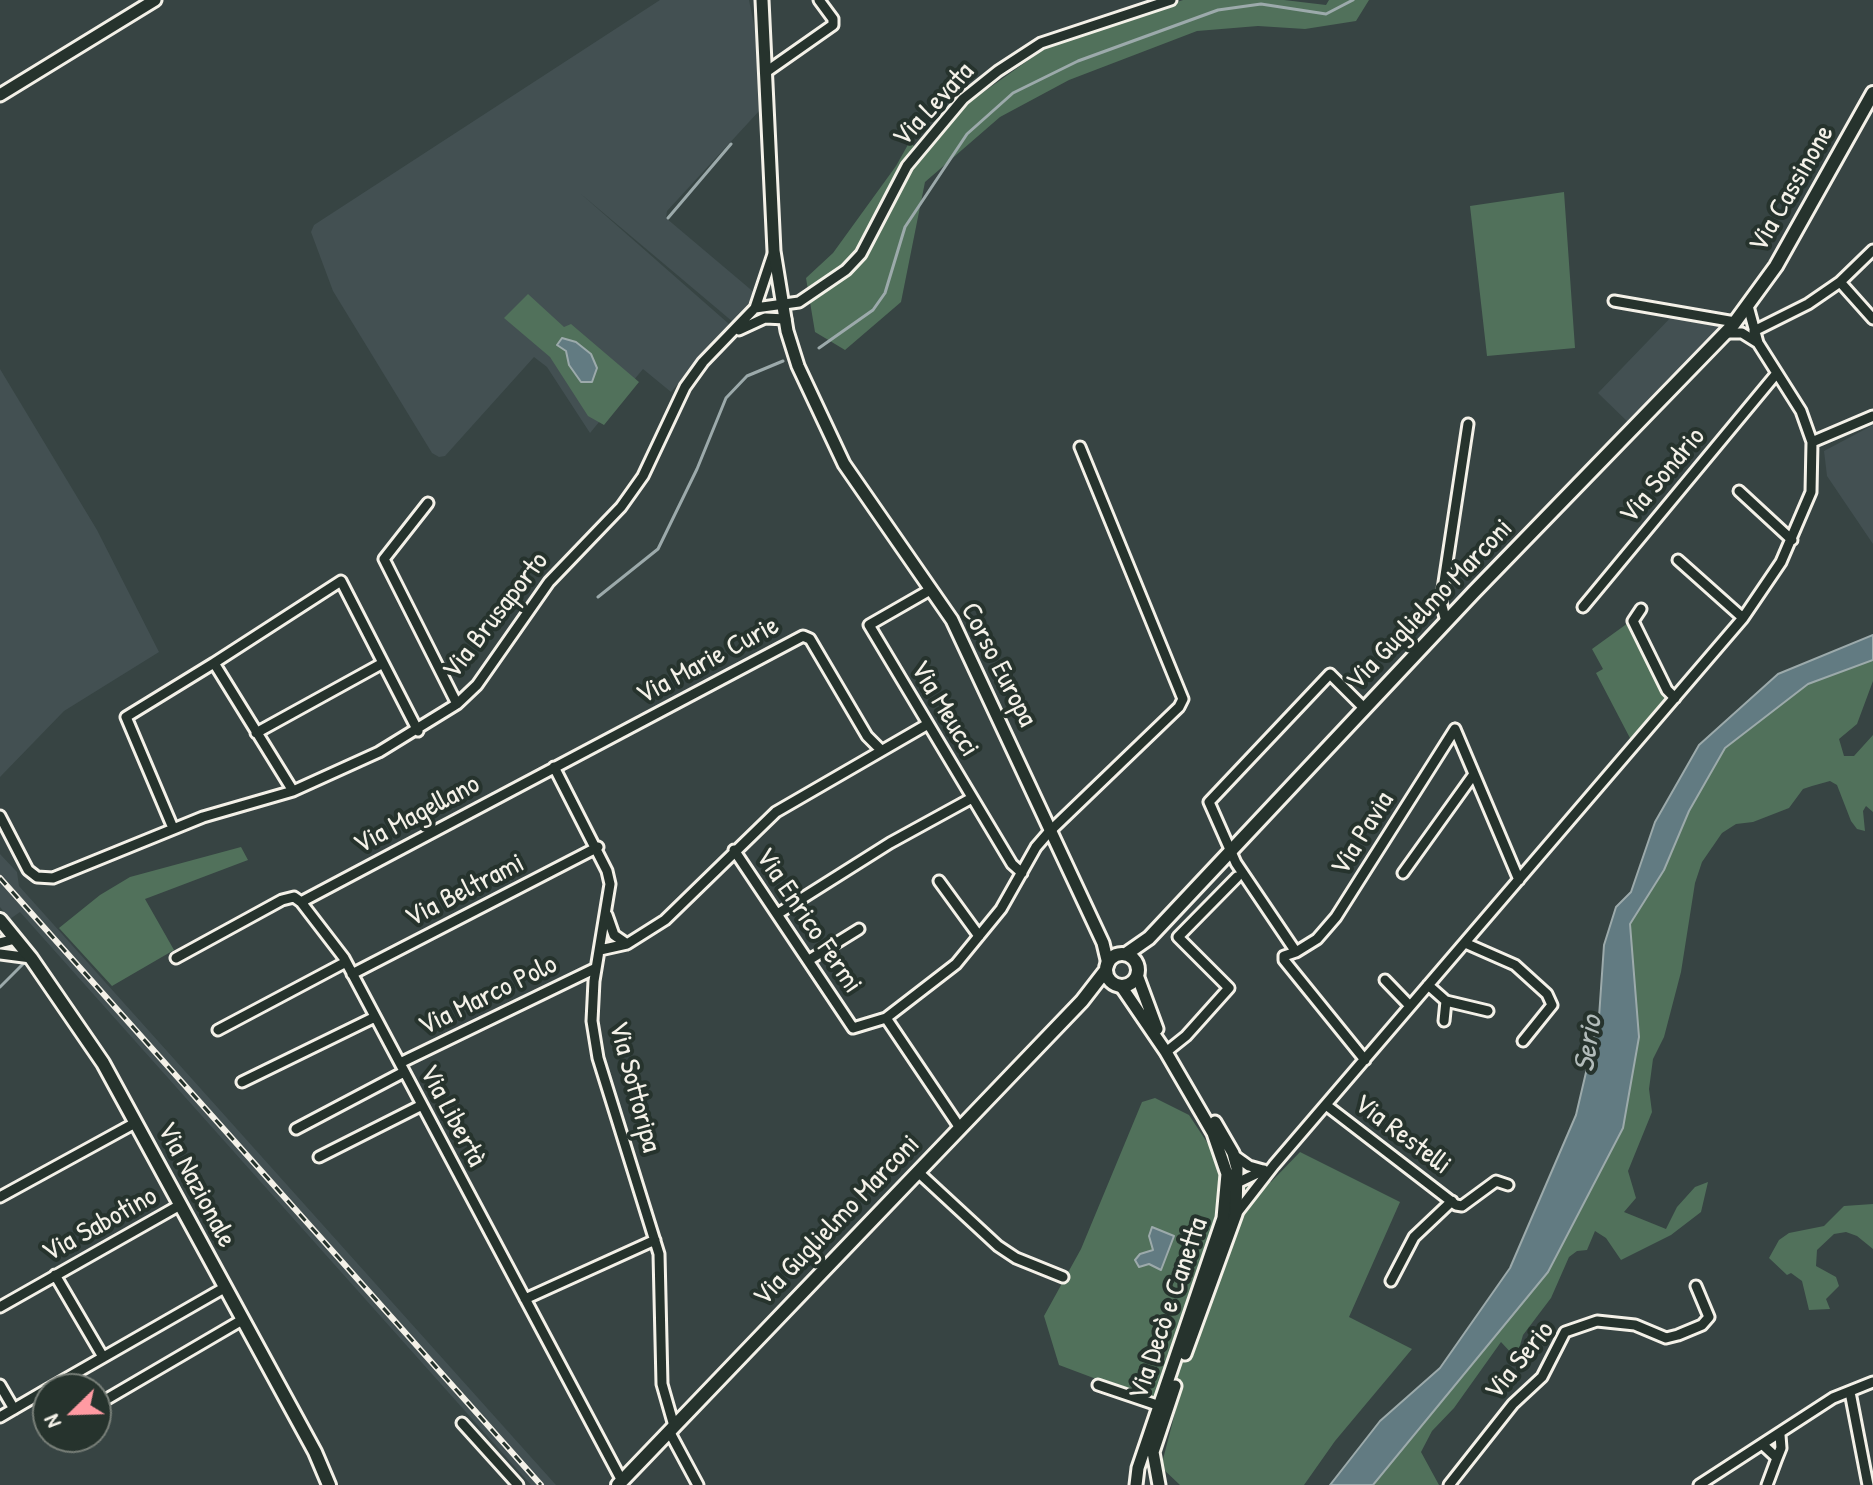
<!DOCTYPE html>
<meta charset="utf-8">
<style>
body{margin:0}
#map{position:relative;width:1873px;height:1485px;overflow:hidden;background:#374443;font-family:"Patrick Hand",sans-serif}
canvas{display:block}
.north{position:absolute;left:32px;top:1373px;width:80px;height:80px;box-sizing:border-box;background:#26332d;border:2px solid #787f78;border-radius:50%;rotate:247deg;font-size:22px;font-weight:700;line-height:32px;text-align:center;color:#f4f1e8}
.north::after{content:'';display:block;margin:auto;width:28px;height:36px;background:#ff9aa2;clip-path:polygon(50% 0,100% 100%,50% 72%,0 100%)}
</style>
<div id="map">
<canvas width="1873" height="1485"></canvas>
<div class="north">N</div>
</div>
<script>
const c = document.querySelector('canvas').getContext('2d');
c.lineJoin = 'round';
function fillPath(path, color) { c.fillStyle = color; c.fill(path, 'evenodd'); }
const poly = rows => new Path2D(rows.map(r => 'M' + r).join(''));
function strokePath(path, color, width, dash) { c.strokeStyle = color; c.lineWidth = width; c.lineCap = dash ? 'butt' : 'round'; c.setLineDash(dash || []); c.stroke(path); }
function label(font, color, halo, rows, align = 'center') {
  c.font = font + ' "Patrick Hand",sans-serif'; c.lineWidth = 8; c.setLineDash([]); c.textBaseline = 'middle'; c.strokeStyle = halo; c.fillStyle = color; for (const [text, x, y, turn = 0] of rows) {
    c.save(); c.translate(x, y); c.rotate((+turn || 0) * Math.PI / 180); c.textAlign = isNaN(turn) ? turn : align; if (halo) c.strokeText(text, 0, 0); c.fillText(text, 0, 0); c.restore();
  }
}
fillPath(poly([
 [660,0,749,0,755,30,760,110,667,211,666,218,756,294,733,322,581,194,729,324,671,392,643,369,590,433,547,367,534,357,445,456,439,457,432,453,333,291,311,232,314,225],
 [1675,313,1725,325,1631,425,1598,393],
 [0,369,97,530,159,652,64,711,0,777],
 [1873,425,1873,544,1827,476,1824,451],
 [0,854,17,872,19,886,556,1485,531,1485,20,912,10,919,0,907]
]), '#435052');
fillPath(poly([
 [1183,0,1284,0,1326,5,1329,0,1369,0,1356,21,1305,29,1258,26,1197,31,1069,80,1000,117,925,182,901,302,845,350,815,332,806,278,833,253,896,166,910,141,921,156,968,103,1047,47],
 [1564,192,1575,348,1487,356,1470,206],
 [528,294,564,327,571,324,639,382,604,425,588,416,550,357,504,318],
 [1628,623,1667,701,1631,740,1596,673,1603,669,1592,649],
 [1873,660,1873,681,1857,724,1839,739,1844,756,1854,756,1873,735,1873,812,1866,806,1863,811,1865,831,1857,829,1851,821,1837,785,1830,781,1812,786,1803,789,1789,808,1753,822,1736,824,1722,833,1702,862,1695,883,1681,972,1664,1037,1653,1059,1649,1089,1652,1112,1628,1171,1636,1198,1624,1212,1666,1229,1677,1207,1695,1187,1708,1182,1701,1212,1671,1235,1621,1260,1606,1238,1595,1231,1587,1250,1577,1251,1569,1257,1551,1298,1523,1335,1519,1349,1514,1356,1501,1342,1454,1408,1432,1431,1421,1452,1439,1485,1373,1485,1548,1272,1632,949,1630,924,1664,870,1689,811,1725,748,1808,684],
 [241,847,248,860,145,899,174,950,112,986,59,928,100,895,130,877],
 [1155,1098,1189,1115,1232,1180,1271,1182,1300,1152,1400,1202,1349,1317,1412,1349,1335,1441,1304,1485,1180,1485,1161,1467,1176,1409,1059,1365,1044,1316,1081,1249,1142,1102],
 [1873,1204,1873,1249,1857,1236,1846,1232,1834,1234,1817,1250,1816,1266,1836,1277,1839,1286,1826,1299,1830,1309,1809,1310,1802,1281,1791,1273,1787,1275,1769,1258,1779,1240,1789,1233,1824,1226,1844,1206]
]), '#51715b');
const water = poly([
 [562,338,576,342,591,354,597,368,592,382,581,382,569,365,566,351,557,345,562,338],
 [1873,635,1873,660,1808,684,1725,748,1689,811,1664,870,1630,924,1639,1037,1623,1128,1548,1272,1373,1485,1330,1485,1380,1421,1440,1368,1510,1268,1576,1115,1599,1017,1604,945,1616,907,1631,892,1655,822,1699,745,1778,674,1873,635],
 [1152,1227,1174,1236,1161,1270,1149,1264,1139,1267,1135,1260,1140,1254,1153,1250,1149,1236,1152,1227]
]);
fillPath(water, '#627b82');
strokePath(water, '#9caaab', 2);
strokePath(poly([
 [668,218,731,144],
 [819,348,873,310,885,293,905,227,967,134,1013,93,1078,61,1218,10,1261,4,1326,14,1353,0],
 [598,597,658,549,697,469,726,398,747,376,783,361],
 [0,987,25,962]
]), '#9caaab', 3);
const minor = poly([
 [766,72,833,25,833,19,819,0],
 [1840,282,1873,319],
 [1614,301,1735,322],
 [755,308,799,302,846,270,861,254,907,166,963,99,998,71,1041,43,1171,0],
 [739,330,765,318,786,319],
 [1754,331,1808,304,1840,282,1873,250],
 [1725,333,1742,333,1758,343],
 [1812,442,1873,416],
 [1739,491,1792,540],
 [428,503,384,559,457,704],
 [1678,560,1743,618],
 [930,590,869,625,1012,864,1022,873],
 [1583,607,1777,373],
 [1641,609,1633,621,1667,690,1675,698],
 [1446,622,1441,602,1468,424],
 [1455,729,1519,880],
 [256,733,383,663],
 [554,767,607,871,610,884,594,981,592,1021,598,1058,659,1254,662,1384,674,1426],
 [293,791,214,663,341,581,418,731],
 [0,816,28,870,37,877,53,878,203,817,293,791,379,752,457,704,477,685,549,582,621,507,643,476,685,387,703,362,755,308,773,254],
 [173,828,126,717,214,663],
 [734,850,853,1028,886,1018,956,964,1001,909,1036,847,1049,832,1179,707,1183,699,1080,447],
 [1403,873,1474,774],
 [939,881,979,936],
 [301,902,803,636,810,639,867,736,880,749],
 [779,913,890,843,972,798],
 [607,915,614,935,627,944],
 [0,943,15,939],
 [1465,943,1515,965,1547,994,1552,1005,1523,1041],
 [600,950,627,944,665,920,776,812,928,724],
 [1296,952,1317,939,1336,917,1455,729],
 [0,954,31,958],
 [176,958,282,900,294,897,301,902,344,958,622,1481],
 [809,960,859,929],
 [352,974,598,847],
 [1385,980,1410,1006],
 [1428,985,1446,1001,1488,1011],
 [886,1018,960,1128],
 [1444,1021,1446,1001],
 [218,1030,346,962],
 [1166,1052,1186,1036,1229,988,1178,937,1237,877],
 [1365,1060,1284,960,1284,956,1296,952,1236,863,1209,802,1330,674,1365,709],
 [400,1063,596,968],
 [242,1082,375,1017],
 [1326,1105,1456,1205,1462,1206,1496,1181,1508,1185],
 [296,1129,404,1072],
 [1235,1156,1249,1166,1263,1170],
 [319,1157,422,1105],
 [918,1172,998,1246,1016,1258,1063,1277],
 [0,1197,135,1123],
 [1236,1214,1274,1165,1743,618,1781,562,1811,492,1812,442,1801,411,1758,343,1748,306],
 [1226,1220,1237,1183,1264,1170],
 [55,1275,103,1357],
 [1391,1281,1414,1237,1452,1201],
 [525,1299,655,1240],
 [0,1307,180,1205],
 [0,1385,14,1409],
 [1098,1385,1160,1406],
 [48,1389,224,1288],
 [1850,1392,1868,1485],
 [107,1399,242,1320],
 [0,1417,48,1389],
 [462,1423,518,1485],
 [669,1431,698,1485],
 [1763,1445,1777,1458,1781,1448,1780,1435],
 [1449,1485,1513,1404,1542,1377,1565,1332,1597,1321,1635,1325,1666,1338,1678,1335,1702,1325,1709,1317,1696,1286],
 [1699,1485,1833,1398,1873,1382],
 [1767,1485,1777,1458]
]);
const tertiary = poly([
 [762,0,774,251,787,331,798,366,844,464,952,620,1103,943,1108,964],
 [0,95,155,0],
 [1137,975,1157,1029],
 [1121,986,1166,1052,1213,1133,1227,1174,1223,1218,1138,1468,1136,1485],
 [1185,1354,1236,1214,1237,1168,1233,1153,1215,1122],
 [1159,1485,1153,1452,1175,1386]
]);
const secondary = poly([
 [0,920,31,958,103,1063,315,1452,329,1485],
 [1126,954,1149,938,1474,592,1733,325,1776,266,1873,93],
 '1106 970a16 16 0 1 1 32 0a16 16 0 1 1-32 0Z',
 [618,1485,1082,1001,1106,970]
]);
strokePath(minor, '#f4f1e8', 15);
strokePath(tertiary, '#f4f1e8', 17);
strokePath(secondary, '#f4f1e8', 18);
strokePath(minor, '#26332d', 9);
strokePath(tertiary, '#26332d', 11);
strokePath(secondary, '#26332d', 12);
const rail = poly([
 [0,878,541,1485]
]);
strokePath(rail, '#f4f1e8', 6);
strokePath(rail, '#26332d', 3, [9]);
label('28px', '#f4f1e8', '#26332d', [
 ["Via Levata",934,105,-47],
 ["Via Cassinone",1792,189,-60],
 ["Via Sondrio",1663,476,-50],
 ["Via Guglielmo Marconi",1430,605,-46],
 ["Via Brusaporto",496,616,-52],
 ["Via Marie Curie",708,661,-28],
 ["Corso Europa",998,665,63],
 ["Via Meucci",944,709,59],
 ["Via Magellano",417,815,-28],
 ["Via Pavia",1363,834,-58],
 ["Via Beltrami",465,891,-27],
 ["Via Enrico Fermi",808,921,56],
 ["Via Marco Polo",488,996,-26],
 ["Via Sottoripa",634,1087,75],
 ["Via Libertà",452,1116,62],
 ["Via Restelli",1402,1135,37],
 ["Via Nazionale",196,1185,62],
 ["Via Guglielmo Marconi",837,1221,-46],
 ["Via Sabotino",100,1225,-29],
 ["Via Decò e Canetta",1169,1309,-71],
 ["Via Serio",1520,1361,-51]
]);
label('italic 30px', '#b2bcba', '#26332d', [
 ["Serio",1589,1044,-82]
]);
</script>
